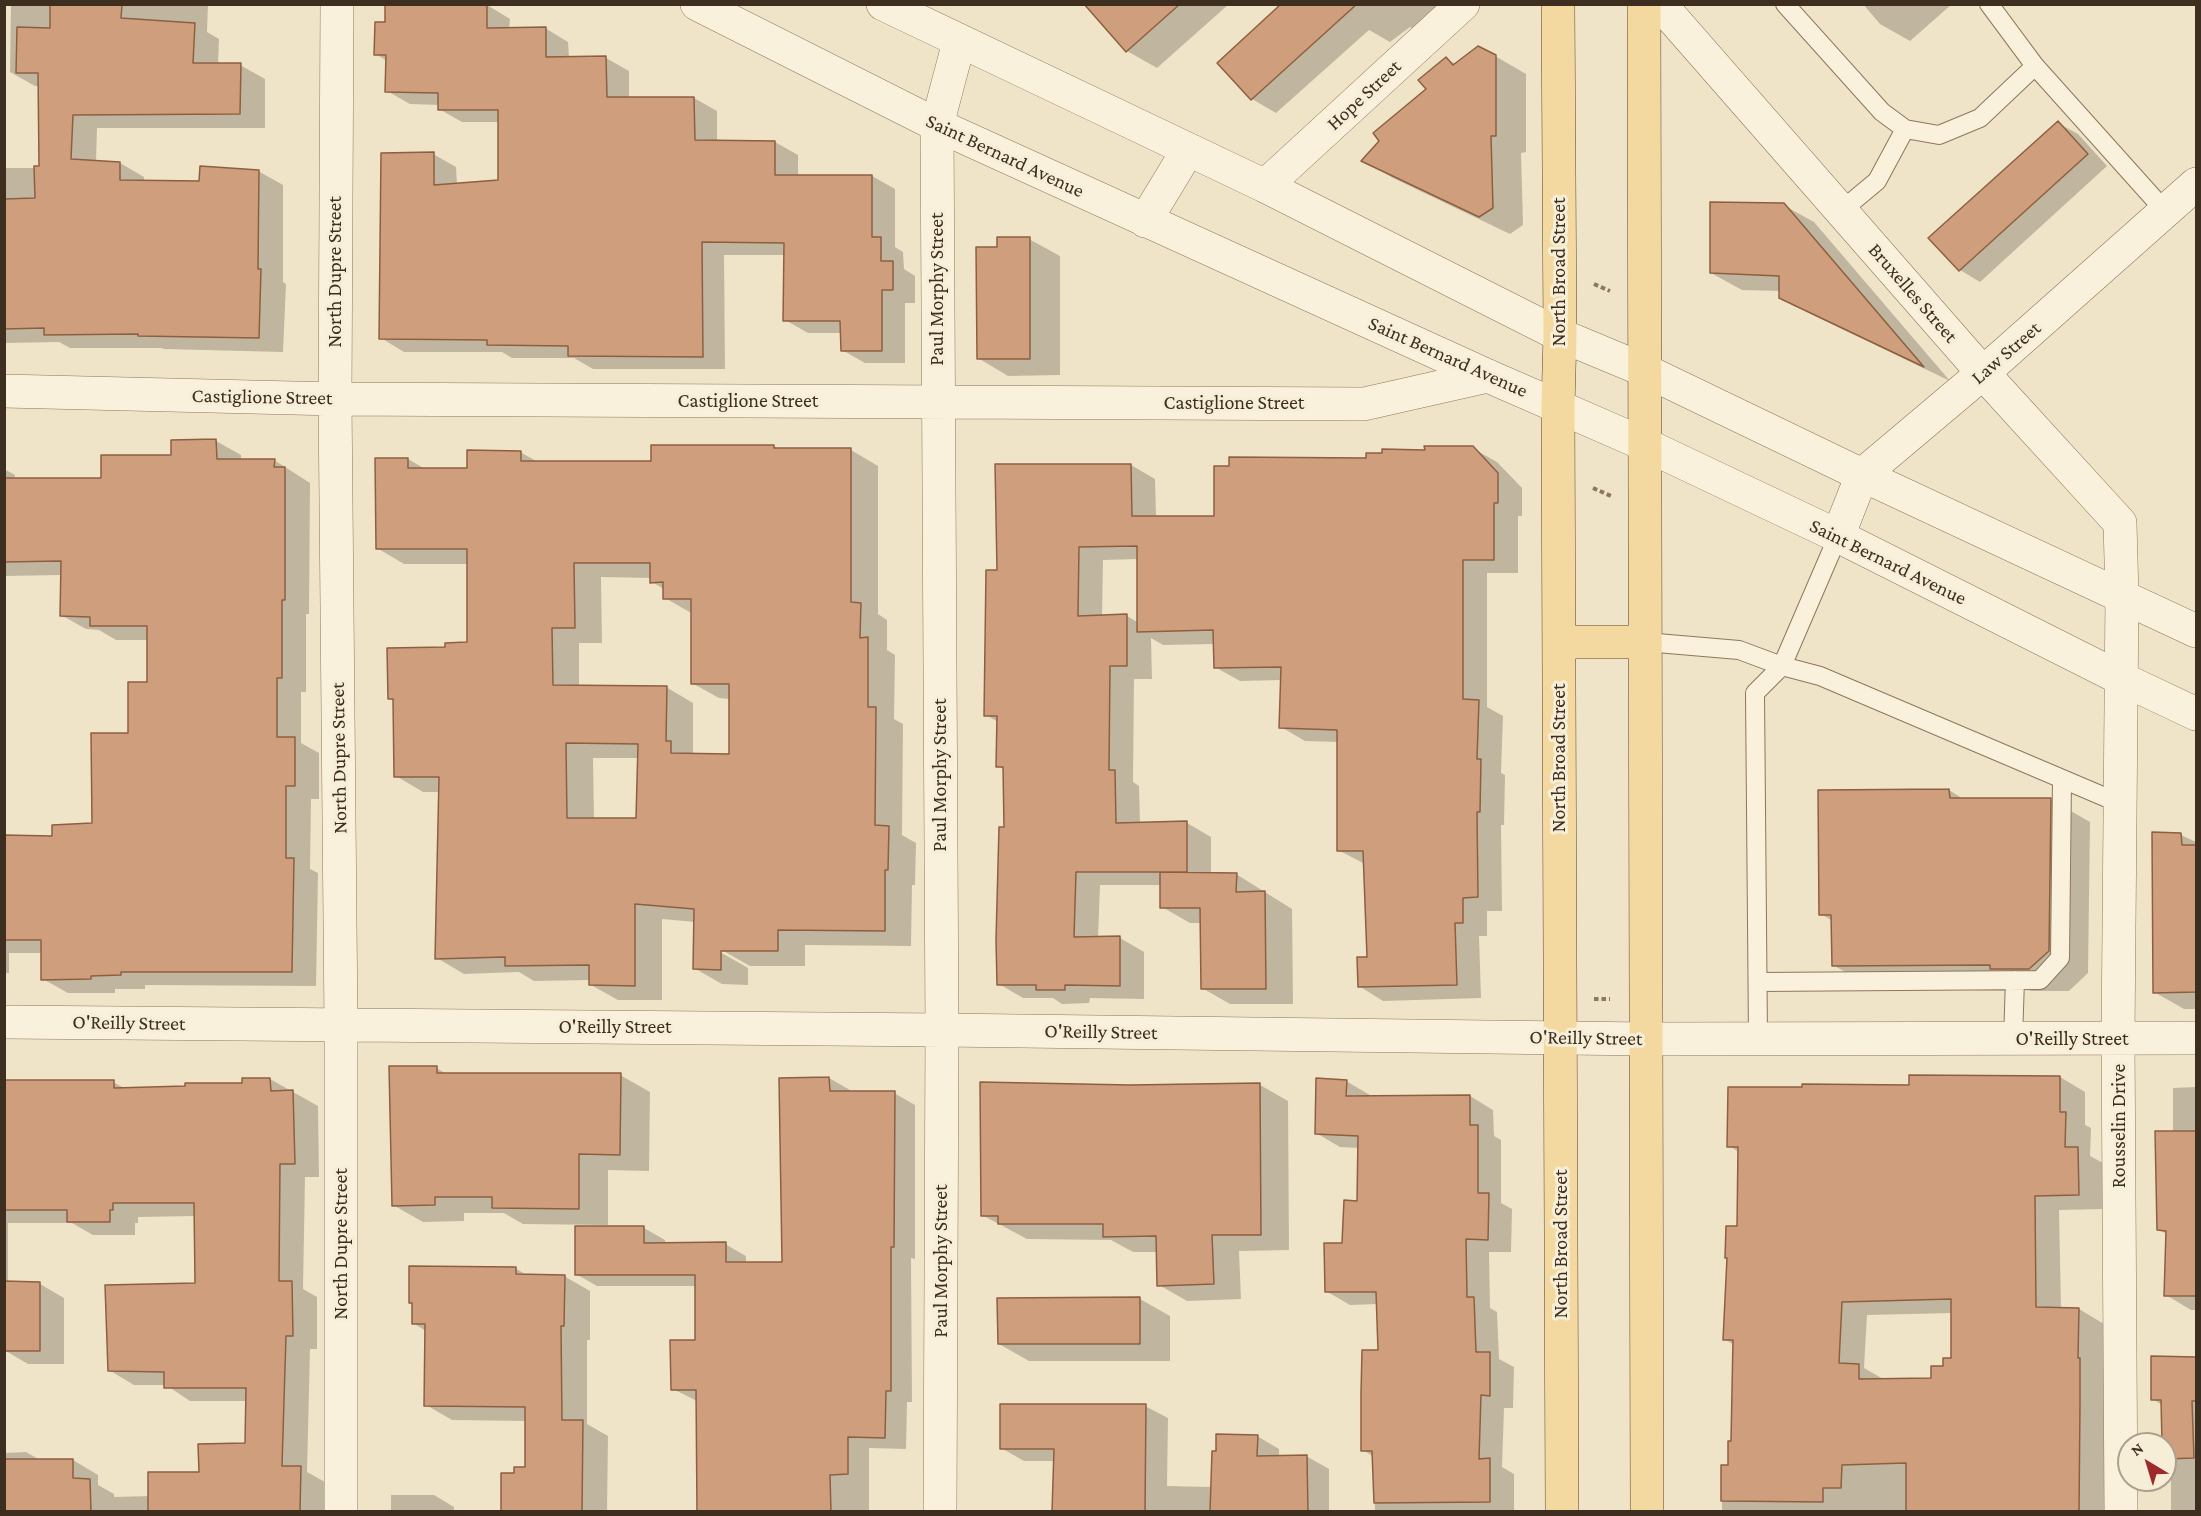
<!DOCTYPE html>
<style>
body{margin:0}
#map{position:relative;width:2201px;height:1516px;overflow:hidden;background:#f0e4c8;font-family:"Crimson Pro",serif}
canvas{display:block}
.frame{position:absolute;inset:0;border:6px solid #3d2e20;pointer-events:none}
.north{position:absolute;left:2117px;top:1432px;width:60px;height:60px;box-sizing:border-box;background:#f7eed8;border:2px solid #ada18e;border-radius:50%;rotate:322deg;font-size:16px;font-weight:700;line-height:24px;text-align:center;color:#3d2e20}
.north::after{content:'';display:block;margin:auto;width:21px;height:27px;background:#9e2a2b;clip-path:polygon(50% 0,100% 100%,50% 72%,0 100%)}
</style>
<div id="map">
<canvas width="2201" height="1516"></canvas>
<div class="frame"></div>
<div class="north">N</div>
</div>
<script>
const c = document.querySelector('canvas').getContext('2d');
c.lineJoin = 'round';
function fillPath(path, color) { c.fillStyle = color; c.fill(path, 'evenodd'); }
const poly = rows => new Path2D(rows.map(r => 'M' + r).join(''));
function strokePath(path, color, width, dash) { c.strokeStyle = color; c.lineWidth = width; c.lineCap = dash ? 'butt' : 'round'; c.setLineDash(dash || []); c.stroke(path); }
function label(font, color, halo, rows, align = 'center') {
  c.font = font + ' "Crimson Pro",serif'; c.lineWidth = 6; c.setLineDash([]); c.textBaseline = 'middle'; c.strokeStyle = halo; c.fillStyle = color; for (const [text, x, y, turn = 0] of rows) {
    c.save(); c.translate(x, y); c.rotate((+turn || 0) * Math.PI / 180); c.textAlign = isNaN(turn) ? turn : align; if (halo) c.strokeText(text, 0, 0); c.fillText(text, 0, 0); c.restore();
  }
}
fillPath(poly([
 [11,4,208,4,207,32,219,39,218,65,240,65,265,79,265,128,97,128,96,162,120,163,144,177,144,182,200,183,258,171,283,185,283,282,286,284,283,352,164,349,161,348,70,348,59,342,4,343,4,168,40,168,40,86,35,86,10,72],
 [1086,4,1229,4,1157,68,1127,51],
 [1283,4,1455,4,1422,34,1410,27,1390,42,1369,30,1276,113,1252,99],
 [1863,4,1952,4,1910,41,1880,24],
 [487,5,510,19,509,29,545,28,568,42,569,58,606,58,629,71,629,98,694,98,717,111,717,141,775,142,798,155,798,177,872,176,895,189,895,247,903,252,904,269,915,276,915,303,905,303,905,363,865,363,842,350,842,333,808,333,785,320,785,255,724,255,725,369,593,369,574,358,512,358,502,352,404,352,381,338,433,154,456,167,457,185,499,181,499,122,462,122,439,109,440,105,410,104,387,91,387,61,376,54,386,23],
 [1495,56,1526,74,1526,152,1521,153,1523,225,1510,234,1393,178,1364,160,1428,89,1446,59,1456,64],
 [2058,123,2078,134,2107,166,1980,282,1960,270,1930,238],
 [1783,205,1814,222,1950,381,1811,314,1781,297,1781,291,1742,290,1711,273],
 [1029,239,1060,256,1060,375,1008,376,978,358,999,248],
 [216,441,241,455,241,461,274,460,310,483,309,614,306,614,306,692,301,692,301,743,319,753,319,799,311,799,310,869,318,873,316,986,145,985,145,989,115,989,115,993,68,993,43,979,43,953,9,953,9,973,4,973,4,837,53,837,94,825,149,684,149,640,116,640,99,630,86,629,61,615,62,575,4,576,4,469,15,475,15,478,103,480],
 [774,446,780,450,851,450,878,466,878,614,887,620,887,650,895,655,894,719,903,724,902,835,916,843,915,885,912,885,911,946,805,945,805,966,750,966,720,949,720,952,748,968,748,985,722,984,694,968,695,922,662,919,662,1000,618,1000,591,985,591,980,534,981,519,972,464,974,437,958,440,792,423,792,396,776,394,701,389,698,446,649,468,644,468,564,404,564,377,548,408,459,425,469,469,469,520,452,538,462,652,463],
 [601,577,652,578,652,582,664,589,665,598,693,614,692,683,719,698,730,699,730,755,693,755,693,703,666,687,579,687,579,643,602,643],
 [593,758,640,758,638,819,594,819],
 [1472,448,1497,462,1522,488,1522,516,1518,516,1518,573,1487,573,1487,707,1503,716,1501,773,1505,775,1504,825,1501,825,1502,911,1487,911,1487,936,1479,936,1481,998,1383,1001,1359,986,1369,958,1365,864,1338,850,1339,742,1305,741,1281,727,1282,680,1240,681,1215,667,1215,644,1163,645,1151,638,1152,679,1134,679,1133,782,1139,786,1140,824,1187,823,1211,837,1211,874,1236,874,1292,909,1293,1004,1230,1004,1202,988,1202,923,1190,923,1162,907,1162,885,1100,885,1098,938,1120,938,1144,952,1144,999,1090,998,1089,1003,1062,1004,1053,998,1023,998,999,984,1005,828,1004,769,998,766,998,722,986,715,998,572,1131,465,1155,479,1156,517,1216,518,1367,459],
 [1139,559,1139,623,1127,616,1102,617,1103,560],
 [1949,790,1965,800,2050,799,2090,822,2088,973,2069,991,2031,991,2024,987,1873,988,1833,965,1833,921,1821,914],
 [2181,835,2196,842,2196,1009,2184,1009,2154,992],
 [436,1068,449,1075,620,1075,650,1092,649,1171,608,1170,608,1225,523,1224,504,1213,464,1213,464,1221,423,1222,393,1205],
 [2060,1077,2085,1092,2085,1125,2091,1128,2090,1156,2103,1163,2103,1209,2059,1210,2061,1309,2079,1309,2104,1324,2104,1510,2107,1512,1722,1512,1722,1466,1729,1466,1732,1443,1734,1345,1725,1339,1739,1228,1739,1152,1729,1146,1911,1086],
 [1953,1313,1952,1359,1933,1379,1885,1380,1864,1368,1867,1315],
 [829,1078,850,1090,850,1093,894,1093,915,1105,915,1259,911,1258,912,1402,907,1402,906,1449,869,1448,869,1512,698,1512,697,1401,673,1389,697,1341,696,1286,597,1286,576,1274,644,1228,665,1240,665,1244,725,1244,746,1256,746,1264,784,1263],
 [270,1079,318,1106,319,1177,305,1177,303,1289,317,1297,317,1349,310,1349,307,1472,325,1482,325,1512,4,1512,4,1453,26,1452,40,1460,73,1460,98,1475,98,1485,114,1494,114,1497,150,1496,200,1473,247,1445,247,1401,190,1401,166,1385,134,1385,109,1370,196,1285,196,1216,138,1217,138,1223,135,1223,135,1235,93,1235,72,1223,8,1223,8,1283,40,1284,64,1298,64,1364,28,1364,4,1350,4,1082,113,1082,126,1089,244,1085],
 [1346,1081,1370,1095,1370,1097,1470,1096,1493,1110,1494,1136,1501,1140,1501,1203,1512,1209,1511,1252,1489,1252,1490,1308,1497,1312,1499,1359,1514,1367,1513,1408,1504,1408,1502,1467,1514,1474,1514,1512,1375,1512,1374,1457,1363,1450,1379,1352,1378,1304,1350,1305,1326,1291,1359,1202,1359,1148,1340,1147,1316,1133],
 [1260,1085,1288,1101,1289,1250,1239,1251,1241,1299,1187,1301,1159,1285,1158,1252,1133,1252,1111,1240,1027,1239,982,1215,1130,1086],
 [2196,1087,2196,1310,2191,1310,2166,1295,2167,1234,2159,1230,2173,1132,2173,1088],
 [515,1268,528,1276,564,1276,590,1291,590,1340,587,1340,587,1424,608,1436,607,1512,503,1512,515,1474,526,1468,526,1421,452,1420,426,1405,426,1331,413,1323,413,1304,410,1303],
 [1140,1299,1170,1316,1170,1361,1029,1361,999,1344],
 [2153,1358,2196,1358,2196,1512,2171,1512,2171,1463,2165,1459,2162,1405,2153,1399],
 [1145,1406,1168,1418,1167,1486,1212,1487,1257,1436,1279,1449,1279,1457,1306,1456,1329,1469,1329,1512,1053,1512,1055,1461,1024,1461,1001,1448],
 [391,1495,434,1495,454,1507,454,1512,391,1512]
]), '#0003');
const building = poly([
 [385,4,487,4,487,28,546,27,546,57,606,56,607,97,694,97,695,140,775,141,775,175,872,175,872,237,881,237,881,261,893,261,893,290,882,290,882,351,841,351,840,321,783,321,784,243,702,242,703,357,568,356,568,346,487,345,487,340,379,339,381,153,434,152,434,185,498,180,498,110,438,110,438,93,385,92,386,55,374,55,375,22,385,22,385,4],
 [1084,4,1180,4,1126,52,1084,4],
 [1281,4,1357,4,1251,100,1217,63,1281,4],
 [50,5,122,5,121,18,195,23,193,63,241,63,240,114,73,115,71,159,120,162,120,180,199,181,200,166,259,170,258,269,261,269,259,338,138,336,138,334,44,335,44,328,4,329,4,199,35,198,34,166,39,166,38,73,16,73,17,27,50,28,50,5],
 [1478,46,1496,55,1496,136,1491,136,1493,208,1479,217,1361,161,1379,141,1373,133,1426,89,1418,80,1446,57,1453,65,1478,46],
 [2058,121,2088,154,1959,271,1928,238,2058,121],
 [1710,202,1784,203,1924,367,1779,298,1779,276,1710,273,1710,202],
 [997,237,1030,237,1030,359,977,359,976,247,997,247,997,237],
 [216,439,217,459,275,459,274,467,285,467,285,600,282,600,282,678,277,678,277,737,295,737,295,786,286,786,286,858,294,858,292,972,121,972,121,975,91,976,91,979,41,980,41,940,4,940,4,835,52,836,52,825,92,823,91,733,128,733,128,682,147,682,147,626,90,626,90,617,60,616,61,561,4,562,4,478,101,478,101,455,171,455,171,440,216,439],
 [651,445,774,445,774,448,851,448,851,602,861,603,860,638,868,637,868,707,876,707,875,825,889,826,888,870,885,870,885,931,778,930,778,951,721,951,721,970,693,969,694,909,635,904,635,986,589,985,589,965,505,966,505,957,435,959,439,777,394,777,393,699,388,699,387,648,445,647,445,643,467,642,467,549,376,549,375,458,408,458,408,468,467,468,467,450,521,451,521,461,651,461,651,445],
 [574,563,650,563,650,583,663,582,663,599,691,599,691,684,729,684,729,754,671,753,671,741,666,741,667,686,553,685,552,628,575,628,574,563],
 [566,743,638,744,636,818,567,818,566,743],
 [1424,446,1473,446,1498,473,1498,503,1494,503,1494,560,1463,560,1463,699,1479,700,1477,759,1481,759,1480,812,1477,812,1478,897,1463,898,1463,923,1455,923,1457,985,1358,987,1357,957,1367,957,1363,851,1337,851,1337,730,1279,728,1281,667,1214,668,1213,630,1137,632,1137,546,1079,547,1078,616,1127,614,1127,666,1110,666,1109,770,1115,770,1116,823,1187,821,1187,872,1076,872,1074,937,1120,936,1120,986,1065,985,1065,990,1036,990,1036,985,997,985,996,940,999,827,1004,827,1003,767,996,767,997,716,984,716,986,570,997,570,995,464,1131,464,1132,516,1214,516,1214,466,1229,466,1229,457,1366,458,1366,453,1382,453,1382,449,1425,450,1424,446],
 [1949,789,1950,798,2051,798,2049,951,2029,969,1990,969,1990,965,1832,966,1831,915,1819,915,1818,790,1949,789],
 [2152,832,2181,833,2182,845,2196,845,2196,992,2153,993,2152,832],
 [1160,872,1237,873,1236,892,1265,891,1266,989,1201,989,1200,908,1160,908,1160,872],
 [389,1066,437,1066,437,1073,621,1073,620,1155,579,1154,579,1209,492,1208,492,1197,435,1197,435,1205,392,1206,389,1066],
 [1909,1075,2060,1076,2060,1112,2066,1112,2065,1147,2078,1147,2079,1195,2035,1196,2036,1307,2079,1308,2078,1358,2080,1358,2080,1404,2079,1512,1906,1512,1906,1463,1842,1465,1841,1488,1823,1488,1823,1502,1721,1501,1721,1465,1728,1465,1728,1441,1731,1441,1733,1340,1723,1340,1727,1258,1725,1258,1726,1226,1737,1226,1738,1147,1727,1147,1728,1087,1802,1087,1802,1084,1909,1085,1909,1075],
 [1951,1299,1951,1358,1943,1358,1943,1366,1931,1366,1931,1378,1859,1379,1859,1364,1839,1363,1842,1302,1951,1299],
 [829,1077,830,1091,895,1091,894,1247,891,1247,891,1391,886,1391,885,1438,848,1437,848,1474,830,1475,831,1512,697,1512,696,1390,671,1390,670,1340,695,1340,695,1275,575,1275,575,1226,644,1226,644,1243,726,1242,726,1262,782,1262,779,1078,829,1077],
 [242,1078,270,1078,271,1091,293,1090,295,1164,280,1164,279,1281,292,1281,293,1336,286,1336,282,1466,301,1466,300,1512,148,1512,148,1472,199,1472,198,1444,245,1443,246,1388,164,1388,164,1372,108,1371,105,1285,195,1283,194,1203,113,1203,113,1210,110,1210,110,1222,67,1222,67,1210,4,1210,4,1080,114,1080,114,1088,185,1086,185,1083,242,1083,242,1078],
 [1316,1078,1347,1080,1346,1096,1470,1095,1470,1125,1478,1125,1478,1193,1489,1193,1488,1240,1466,1239,1467,1297,1474,1297,1476,1352,1490,1352,1490,1396,1481,1395,1479,1459,1490,1458,1490,1502,1374,1503,1372,1451,1361,1451,1361,1393,1362,1350,1378,1350,1376,1292,1325,1292,1324,1243,1342,1243,1344,1200,1357,1201,1358,1136,1315,1134,1316,1078],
 [980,1082,1130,1085,1260,1083,1261,1235,1212,1235,1214,1284,1157,1286,1156,1236,1103,1237,1103,1224,998,1224,998,1216,981,1216,980,1082],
 [2155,1131,2196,1131,2196,1296,2164,1296,2166,1231,2157,1230,2155,1131],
 [409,1266,516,1267,516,1274,565,1275,564,1326,561,1326,562,1420,583,1420,582,1512,501,1512,501,1473,514,1473,514,1467,525,1467,525,1407,424,1406,425,1324,412,1324,412,1303,409,1303,409,1266],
 [4,1281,40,1282,40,1351,4,1351,4,1281],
 [1140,1297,1140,1344,998,1344,997,1298,1140,1297],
 [2151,1356,2196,1357,2196,1401,2192,1401,2194,1458,2165,1459,2165,1444,2162,1444,2161,1400,2151,1400,2151,1356],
 [1000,1404,1146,1404,1145,1512,1052,1512,1054,1449,1000,1449,1000,1404],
 [1216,1434,1258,1435,1257,1456,1307,1455,1308,1512,1210,1512,1212,1451,1216,1451,1216,1434],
 [4,1459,73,1459,73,1478,90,1479,91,1512,4,1512,4,1459]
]);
fillPath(building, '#cf9f7d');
strokePath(building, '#8d5f41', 1.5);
const service = poly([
 [1785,4,1882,112,1905,129,1939,135,1980,118,2035,66,1989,4],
 [2035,66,2165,211],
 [1841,211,1877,181,1905,129],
 [1645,642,1739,650,1782,666,1820,676,2119,803],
 [1758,982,2040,980,2060,958,2062,779],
 [1758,1038,1755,693,1782,666,1838,536],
 [2013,1039,2015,980]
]);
const minor = poly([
 [337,4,335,399,341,1025,341,1512],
 [1660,4,1983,373,2120,523,2122,596,2118,1038,2121,1512],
 [1265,186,1463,4],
 [4,391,335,399,1364,404,1488,376],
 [1838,536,1862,475,1983,373,2196,184],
 [4,1022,942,1030,1646,1039,2196,1038],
 [940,1512,942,1030,937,125,959,42]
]);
const tertiary = poly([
 [697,4,937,125,1488,376,1644,444,1838,536,2120,678,2196,714],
 [883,4,1265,186,1560,335,1644,370,1862,475,2196,631],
 [1145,221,1188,150]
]);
const primary = poly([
 [1558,4,1560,335,1558,406,1562,1512],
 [1644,4,1647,1512],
 [1559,642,1645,642]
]);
strokePath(service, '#8d765c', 20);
strokePath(minor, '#8d765c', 34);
strokePath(tertiary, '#8d765c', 34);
strokePath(primary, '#5b4430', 34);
strokePath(poly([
 [1594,284,1610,291],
 [1593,488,1611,496],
 [1594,999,1610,999]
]), '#8d765c', 4, [4.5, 3]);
strokePath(service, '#faf1dc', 18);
strokePath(minor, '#faf1dc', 33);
strokePath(tertiary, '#faf1dc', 33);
strokePath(primary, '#f3d9a0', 33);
label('20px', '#3d2e20', '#f7eed8', [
 ["Hope Street",1364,95,-43],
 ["Saint Bernard Avenue",1005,156,25],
 ["North Dupre Street",335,272,-90],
 ["North Broad Street",1559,272,-90],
 ["Paul Morphy Street",937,289,-90],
 ["Bruxelles Street",1913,293,49],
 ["Law Street",2006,353,-41],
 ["Saint Bernard Avenue",1448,357,24],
 ["Castiglione Street",262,397,1],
 ["Castiglione Street",748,401],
 ["Castiglione Street",1234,403],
 ["Saint Bernard Avenue",1888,562,26],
 ["North Dupre Street",339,758,-91],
 ["North Broad Street",1559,758,-90],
 ["Paul Morphy Street",940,775,-90],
 ["O'Reilly Street",129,1023,1],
 ["O'Reilly Street",615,1027],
 ["O'Reilly Street",1101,1032,1],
 ["O'Reilly Street",1586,1038,1],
 ["O'Reilly Street",2072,1039],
 ["Rousselin Drive",2119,1126,-90],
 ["North Dupre Street",341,1244,-90],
 ["North Broad Street",1561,1244,-90],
 ["Paul Morphy Street",941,1261,-90]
]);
</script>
